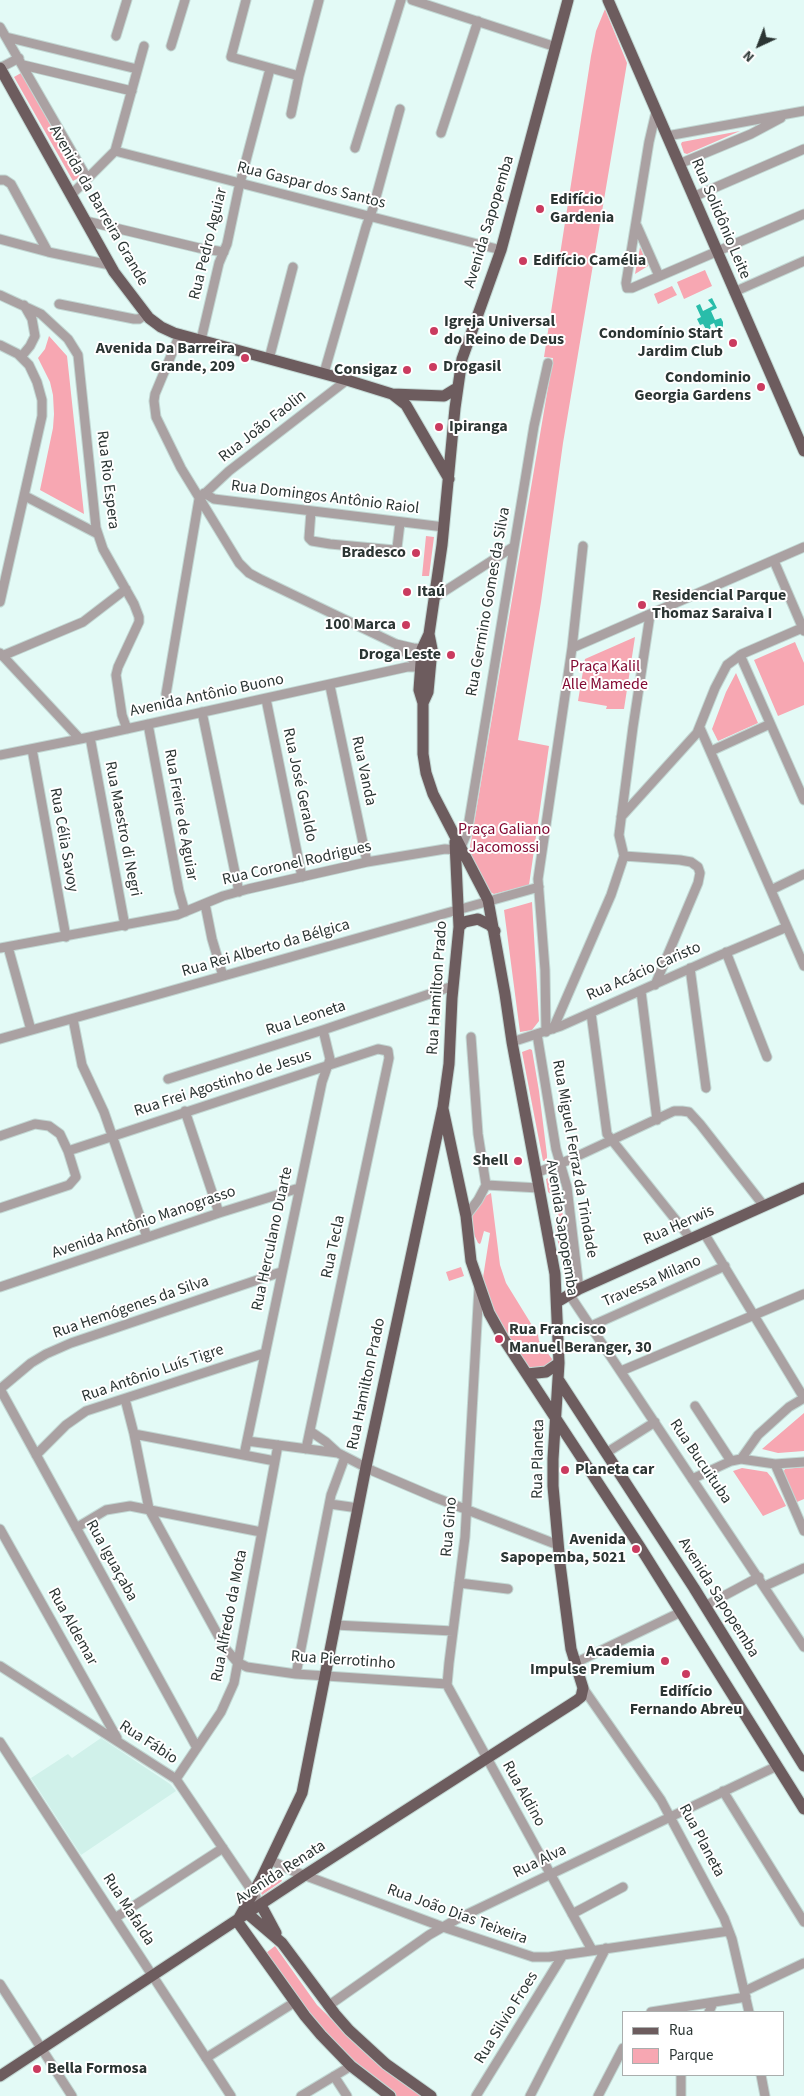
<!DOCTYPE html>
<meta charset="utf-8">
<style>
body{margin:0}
#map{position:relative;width:804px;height:2096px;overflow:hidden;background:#e3faf6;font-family:"Source Sans 3",sans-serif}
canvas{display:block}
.legend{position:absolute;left:622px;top:2011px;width:162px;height:65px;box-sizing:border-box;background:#fff;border:1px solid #aaaead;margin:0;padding:6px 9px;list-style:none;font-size:15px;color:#2b3533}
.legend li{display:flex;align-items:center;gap:10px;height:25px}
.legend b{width:25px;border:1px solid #aaaead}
.north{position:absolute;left:734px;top:20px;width:50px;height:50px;-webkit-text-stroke:4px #fff;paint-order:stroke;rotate:223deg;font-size:14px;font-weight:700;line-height:20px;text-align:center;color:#2b3533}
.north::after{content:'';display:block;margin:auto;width:18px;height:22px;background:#2b3533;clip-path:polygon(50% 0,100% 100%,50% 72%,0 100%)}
</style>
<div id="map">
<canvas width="804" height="2096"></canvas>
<ul class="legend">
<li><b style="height:6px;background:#6d5c5e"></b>Rua</li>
<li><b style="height:14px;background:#f7a7b2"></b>Parque</li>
</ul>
<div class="north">N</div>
</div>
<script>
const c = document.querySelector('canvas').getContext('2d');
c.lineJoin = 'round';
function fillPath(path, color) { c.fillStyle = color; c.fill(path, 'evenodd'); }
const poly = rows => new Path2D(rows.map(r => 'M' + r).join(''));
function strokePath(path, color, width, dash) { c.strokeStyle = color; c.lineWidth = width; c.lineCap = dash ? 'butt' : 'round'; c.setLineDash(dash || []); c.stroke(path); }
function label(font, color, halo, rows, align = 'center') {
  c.font = font + ' "Source Sans 3",sans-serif'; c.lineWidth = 4; c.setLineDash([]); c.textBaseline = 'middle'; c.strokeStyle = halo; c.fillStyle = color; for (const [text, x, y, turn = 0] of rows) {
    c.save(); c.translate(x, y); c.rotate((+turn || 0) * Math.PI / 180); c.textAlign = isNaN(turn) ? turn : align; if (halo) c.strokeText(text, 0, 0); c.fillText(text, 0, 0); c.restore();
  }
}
fillPath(poly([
 [101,1738,170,1784,176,1791,81,1855,31,1778,68,1754,72,1758]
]), '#d0f1ea');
fillPath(poly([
 [605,9,627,63,563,443,541,602,518,740,549,746,529,885,494,894,488,891,469,853,553,358,544,357,591,56,596,31],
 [21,73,80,177,73,181,14,77],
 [740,131,687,154,684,153,681,144,682,142],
 [640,247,648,266,635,274],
 [705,270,712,286,684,299,677,282],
 [672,286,677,295,658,304,654,294],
 [49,336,67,356,84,514,40,490,53,428,54,414,53,395,50,382,38,358,45,349],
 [426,536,434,537,429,576,422,576],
 [635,637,624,709,606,709,607,706,578,701,585,659],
 [795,642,804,663,804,705,778,716,754,660],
 [736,673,758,723,718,741,712,729,726,692],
 [532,902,539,1021,532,1030,520,1032,504,910],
 [530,1049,532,1050,539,1091,547,1155,547,1160,543,1161,522,1052],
 [558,1174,570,1278,570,1284,565,1277,555,1227,559,1219,556,1198,548,1192,546,1179],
 [491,1193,500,1265,506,1283,538,1335,539,1341,552,1359,551,1365,536,1372,528,1367,497,1320,482,1284,490,1233,484,1231,481,1242,480,1244,478,1243,471,1228,470,1219,484,1197],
 [461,1267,464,1276,449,1281,446,1272],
 [804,1413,804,1451,778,1453,762,1449],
 [804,1467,804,1499,797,1502,782,1474,785,1469],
 [742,1468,767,1472,772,1478,786,1506,763,1516,733,1471],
 [274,1873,279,1875,282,1881,262,1895,261,1893,275,1880],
 [275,1946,317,2005,367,2054,423,2096,392,2096,352,2065,302,2009,266,1953]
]), '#f7a7b2');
fillPath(poly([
 [712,298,717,308,711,311,715,320,721,318,723,322,723,326,718,333,714,323,710,325,711,329,707,331,703,324,700,325,697,319,701,317,696,306,700,304,703,311,713,306,708,300]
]), '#29bdaa');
const minor = poly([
 [246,0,231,57,299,76],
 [412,0,556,47],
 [0,27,87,178],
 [116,36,127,0],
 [6,37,137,69],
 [171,46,185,0],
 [23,65,132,91],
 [0,68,19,58],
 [656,112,649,142,626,283,627,288,632,288,804,214],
 [291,114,299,76,319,0],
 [441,133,478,21],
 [667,136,804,111],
 [355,148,401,0],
 [115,151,501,250],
 [679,164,751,134,781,118],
 [0,180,5,180,11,184,48,252],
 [72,194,115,151,144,46],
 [693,197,804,149],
 [86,221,199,248,224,252],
 [637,226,659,276],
 [0,239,48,252,110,265],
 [734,292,804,261],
 [0,295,41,314,68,339,78,355,96,528,103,549,134,604,139,617,139,622,118,667,116,675,122,715,127,729],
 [59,304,134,319,139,319,146,314],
 [180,334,155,394,154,401,156,417,181,468,239,563,249,573,260,579,396,644,413,648,427,649],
 [201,340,219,263,227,244,239,187,270,69],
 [0,345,18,354,29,365,37,382,42,400,42,416,0,602],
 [21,357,30,346,35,336,32,319,24,305],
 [269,359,293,267],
 [324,373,366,227,373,208,400,109],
 [204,493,214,499,444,527],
 [25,496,98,534],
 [311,511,309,538,312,541,330,544,394,550,397,548,400,523],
 [774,561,804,631],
 [434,598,513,547],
 [398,646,421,667],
 [572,648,804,547],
 [0,653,80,739],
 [740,655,804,800],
 [2,656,83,622,126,589],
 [330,686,367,862],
 [166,694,199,499,229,471,347,380],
 [266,699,302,877],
 [202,712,239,892],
 [148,724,179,891,185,912],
 [700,728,804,966],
 [90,737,125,926],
 [32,749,66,937],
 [711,751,770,724],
 [0,755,90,737,407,667,425,667],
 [621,817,697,733,715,688,727,665,742,654,802,628],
 [461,847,467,833,534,426,548,363],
 [624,856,680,860,691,862,698,867,700,873,698,883,655,985],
 [771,890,804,874],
 [205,904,212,939,223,976],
 [8,947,31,1030],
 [0,948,177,915,223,896,248,889,367,862,445,849,457,850],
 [726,952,767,1057],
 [690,968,706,1088],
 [641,991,657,1120],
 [591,1013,607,1134,691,1239],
 [73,1019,82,1065,104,1112,147,1237],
 [553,1029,611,895,624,856,619,835,633,727,650,615],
 [546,1032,545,970,538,879,572,648,583,546],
 [537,1034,556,1149,567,1187,579,1289],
 [471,1037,478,1134,486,1185],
 [0,1039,539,887],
 [512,1042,561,1026,718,956,787,927],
 [168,1079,323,1030,453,986],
 [185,1111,219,1213],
 [0,1136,35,1124,49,1126,60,1134,68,1151,76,1177,69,1185,0,1208],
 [68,1151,378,1049,388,1051,389,1058,306,1449],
 [536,1173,569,1160,674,1111,682,1111,689,1112,700,1124,764,1206],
 [486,1185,539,1188],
 [466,1216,478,1200,486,1185],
 [704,1233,804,1398],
 [0,1287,219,1213,299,1188],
 [479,1287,465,1537,449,1663,447,1685,592,1950],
 [569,1294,804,1647],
 [591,1326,725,1266],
 [621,1371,804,1294],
 [0,1389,197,1748],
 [0,1389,31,1363,46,1354,71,1343,281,1272],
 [125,1399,134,1434,149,1509,225,1648,237,1662,247,1667,296,1674,447,1684],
 [695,1406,731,1461],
 [310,1431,326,1442,338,1453],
 [134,1434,275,1461],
 [247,1441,338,1453,373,1471,434,1497,558,1545],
 [606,1453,655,1422],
 [36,1455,66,1425,86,1411,265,1353],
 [244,1455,322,1082,330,1059,323,1030],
 [741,1459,758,1435,789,1407,804,1398],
 [775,1464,804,1531],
 [692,1479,731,1461,741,1459,775,1464,804,1462],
 [330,1504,358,1508],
 [76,1528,106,1510,130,1506,261,1532],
 [0,1529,117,1738],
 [459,1583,508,1589],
 [765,1586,804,1568],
 [705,1606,759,1577],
 [335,1625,453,1631],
 [575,1663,681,1612],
 [0,1666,176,1779,256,1897],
 [296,1674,331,1495,345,1457],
 [583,1688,661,1800,724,1918,732,1939,749,2012],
 [0,1742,231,2096],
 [176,1779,221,1712,234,1683,278,1445],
 [723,1791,804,1922],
 [270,1860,293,1871,443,1927,533,1957,549,1957,729,1931],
 [572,1914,623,1887],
 [115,1918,223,1848],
 [0,1984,72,2096],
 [745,1991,804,1963],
 [328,2006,429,1935,457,1919,777,1766],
 [651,2012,746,1997],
 [709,2012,713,2003],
 [206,2058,295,2002],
 [681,2075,681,2096],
 [761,2075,765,2096],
 [334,2076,347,2096],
 [301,2096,351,2066],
 [476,2096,563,1955],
 [530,2096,606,1948],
 [598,2096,623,2048]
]);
const major = poly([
 [608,0,804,451],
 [0,68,114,272,149,318,161,327,174,333,347,380,392,394,444,396,457,388],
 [392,394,406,405,449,479],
 [423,703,428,692,432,649,429,634],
 [459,927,464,922,478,919,490,925,495,931],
 [443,1109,466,1216,471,1261,489,1313,503,1338,640,1547,804,1809],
 [557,1302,579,1289,804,1188],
 [527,1374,546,1372,559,1363],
 [558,1379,694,1588,804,1766],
 [261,1905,276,1933],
 [248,1914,282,1943,335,2014,349,2030,386,2064,431,2096],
 [239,1918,261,1879,302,1793,366,1467,443,1107,449,1064,452,998,459,927,455,842],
 [237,1921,305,2016,321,2035,351,2066,390,2096],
 [0,2076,305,1875,576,1701,581,1697,583,1688,571,1649,560,1564,553,1486,553,1459,559,1363,555,1274,512,1042,505,994,488,900,433,794,426,773,423,754,423,703,419,690,422,649,429,634,442,545,455,408,462,359,501,250,568,0]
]);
strokePath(minor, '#c2d7d3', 11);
strokePath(major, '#c2d7d3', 13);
strokePath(minor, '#aaa1a2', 9);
strokePath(major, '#6d5c5e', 11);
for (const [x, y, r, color] of [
 [540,209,5,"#ca3b5f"],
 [523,261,5,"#ca3b5f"],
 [434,331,5,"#ca3b5f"],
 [733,343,5,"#ca3b5f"],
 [245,358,5,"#ca3b5f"],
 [433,367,5,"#ca3b5f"],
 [407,370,5,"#ca3b5f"],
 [761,387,5,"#ca3b5f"],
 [439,427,5,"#ca3b5f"],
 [416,553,5,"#ca3b5f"],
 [407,592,5,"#ca3b5f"],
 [642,605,5,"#ca3b5f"],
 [406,625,5,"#ca3b5f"],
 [451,655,5,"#ca3b5f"],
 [518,1161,5,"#ca3b5f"],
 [499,1339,5,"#ca3b5f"],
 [565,1470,5,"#ca3b5f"],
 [636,1549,5,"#ca3b5f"],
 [665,1661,5,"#ca3b5f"],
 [686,1674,5,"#ca3b5f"],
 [37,2069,5,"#ca3b5f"]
]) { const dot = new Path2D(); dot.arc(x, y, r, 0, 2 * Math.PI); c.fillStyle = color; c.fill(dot); strokePath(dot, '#fff', 2); }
label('16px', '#2b3533', '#fff', [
 ["Rua Gaspar dos Santos",311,186,14],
 ["Avenida da Barreira Grande",98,206,60],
 ["Rua Solidônio Leite",720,219,67],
 ["Avenida Sapopemba",490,222,-73],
 ["Rua Pedro Aguiar",209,244,-76],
 ["Rua João Faolin",263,427,-38],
 ["Rua Rio Espera",107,480,83],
 ["Rua Domingos Antônio Raiol",325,498,7],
 ["Rua Germino Gomes da Silva",489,602,-80],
 ["Avenida Antônio Buono",207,696,-12],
 ["Rua Vanda",363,771,78],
 ["Rua José Geraldo",299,785,78],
 ["Rua Freire de Aguiar",180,815,80],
 ["Rua Maestro di Negri",122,829,79],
 ["Rua Célia Savoy",63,840,80],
 ["Rua Coronel Rodrigues",297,864,-13],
 ["Rua Rei Alberto da Bélgica",266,949,-16],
 ["Rua Acácio Caristo",644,972,-24],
 ["Rua Hamilton Prado",438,988,-86],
 ["Rua Leoneta",306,1019,-18],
 ["Rua Frei Agostinho de Jesus",223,1084,-18],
 ["Rua Miguel Ferraz da Trindade",574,1159,80],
 ["Avenida Antônio Manograsso",144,1223,-19],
 ["Rua Herwis",679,1226,-24],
 ["Avenida Sapopemba",561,1228,81],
 ["Rua Herculano Duarte",273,1239,-78],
 ["Rua Tecla",334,1247,-78],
 ["Travessa Milano",652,1282,-24],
 ["Rua Hemógenes da Silva",131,1308,-19],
 ["Rua Antônio Luís Tigre",153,1374,-19],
 ["Rua Hamilton Prado",367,1384,-78],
 ["Rua Planeta",539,1459,-89],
 ["Rua Bucuituba",700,1462,56],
 ["Rua Gino",450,1527,-85],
 ["Rua Iguaçaba",111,1561,61],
 ["Avenida Sapopemba",718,1598,58],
 ["Rua Alfredo da Mota",230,1616,-79],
 ["Rua Aldemar",72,1627,61],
 ["Rua Pierrotinho",343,1661,4],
 ["Rua Fábio",148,1743,33],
 ["Rua Aldino",523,1794,61],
 ["Rua Planeta",701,1841,62],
 ["Rua Alva",540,1862,-26],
 ["Avenida Renata",281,1873,-33],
 ["Rua Mafalda",128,1910,57],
 ["Rua João Dias Teixeira",457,1915,20],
 ["Rua Silvio Froes",507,2018,-58]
]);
label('bold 16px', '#2b3533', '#fff', [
 ["Edifício",550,200],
 ["Gardenia",550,218],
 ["Edifício Camélia",533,261],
 ["Igreja Universal",444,322],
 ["do Reino de Deus",444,340],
 ["Condomínio Start",723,334,"right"],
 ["Jardim Club",723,352,"right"],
 ["Avenida Da Barreira",235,349,"right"],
 ["Grande, 209",235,367,"right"],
 ["Drogasil",443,367],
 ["Consigaz",397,370,"right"],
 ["Condominio",751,378,"right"],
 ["Georgia Gardens",751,396,"right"],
 ["Ipiranga",449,427],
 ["Bradesco",406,553,"right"],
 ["Itaú",417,592],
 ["Residencial Parque",652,596],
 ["Thomaz Saraiva I",652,614],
 ["100 Marca",396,625,"right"],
 ["Droga Leste",441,655,"right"],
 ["Shell",508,1161,"right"],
 ["Rua Francisco",509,1330],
 ["Manuel Beranger, 30",509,1348],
 ["Planeta car",575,1470],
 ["Avenida",626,1540,"right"],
 ["Sapopemba, 5021",626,1558,"right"],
 ["Academia",655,1652,"right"],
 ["Impulse Premium",655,1670,"right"],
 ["Edifício",686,1692,"center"],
 ["Fernando Abreu",686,1710,"center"],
 ["Bella Formosa",47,2069]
], 'left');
label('16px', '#830a33', '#fff', [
 ["Praça Kalil",605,667],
 ["Alle Mamede",605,685],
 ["Praça Galiano",504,830],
 ["Jacomossi",504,848]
]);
</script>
